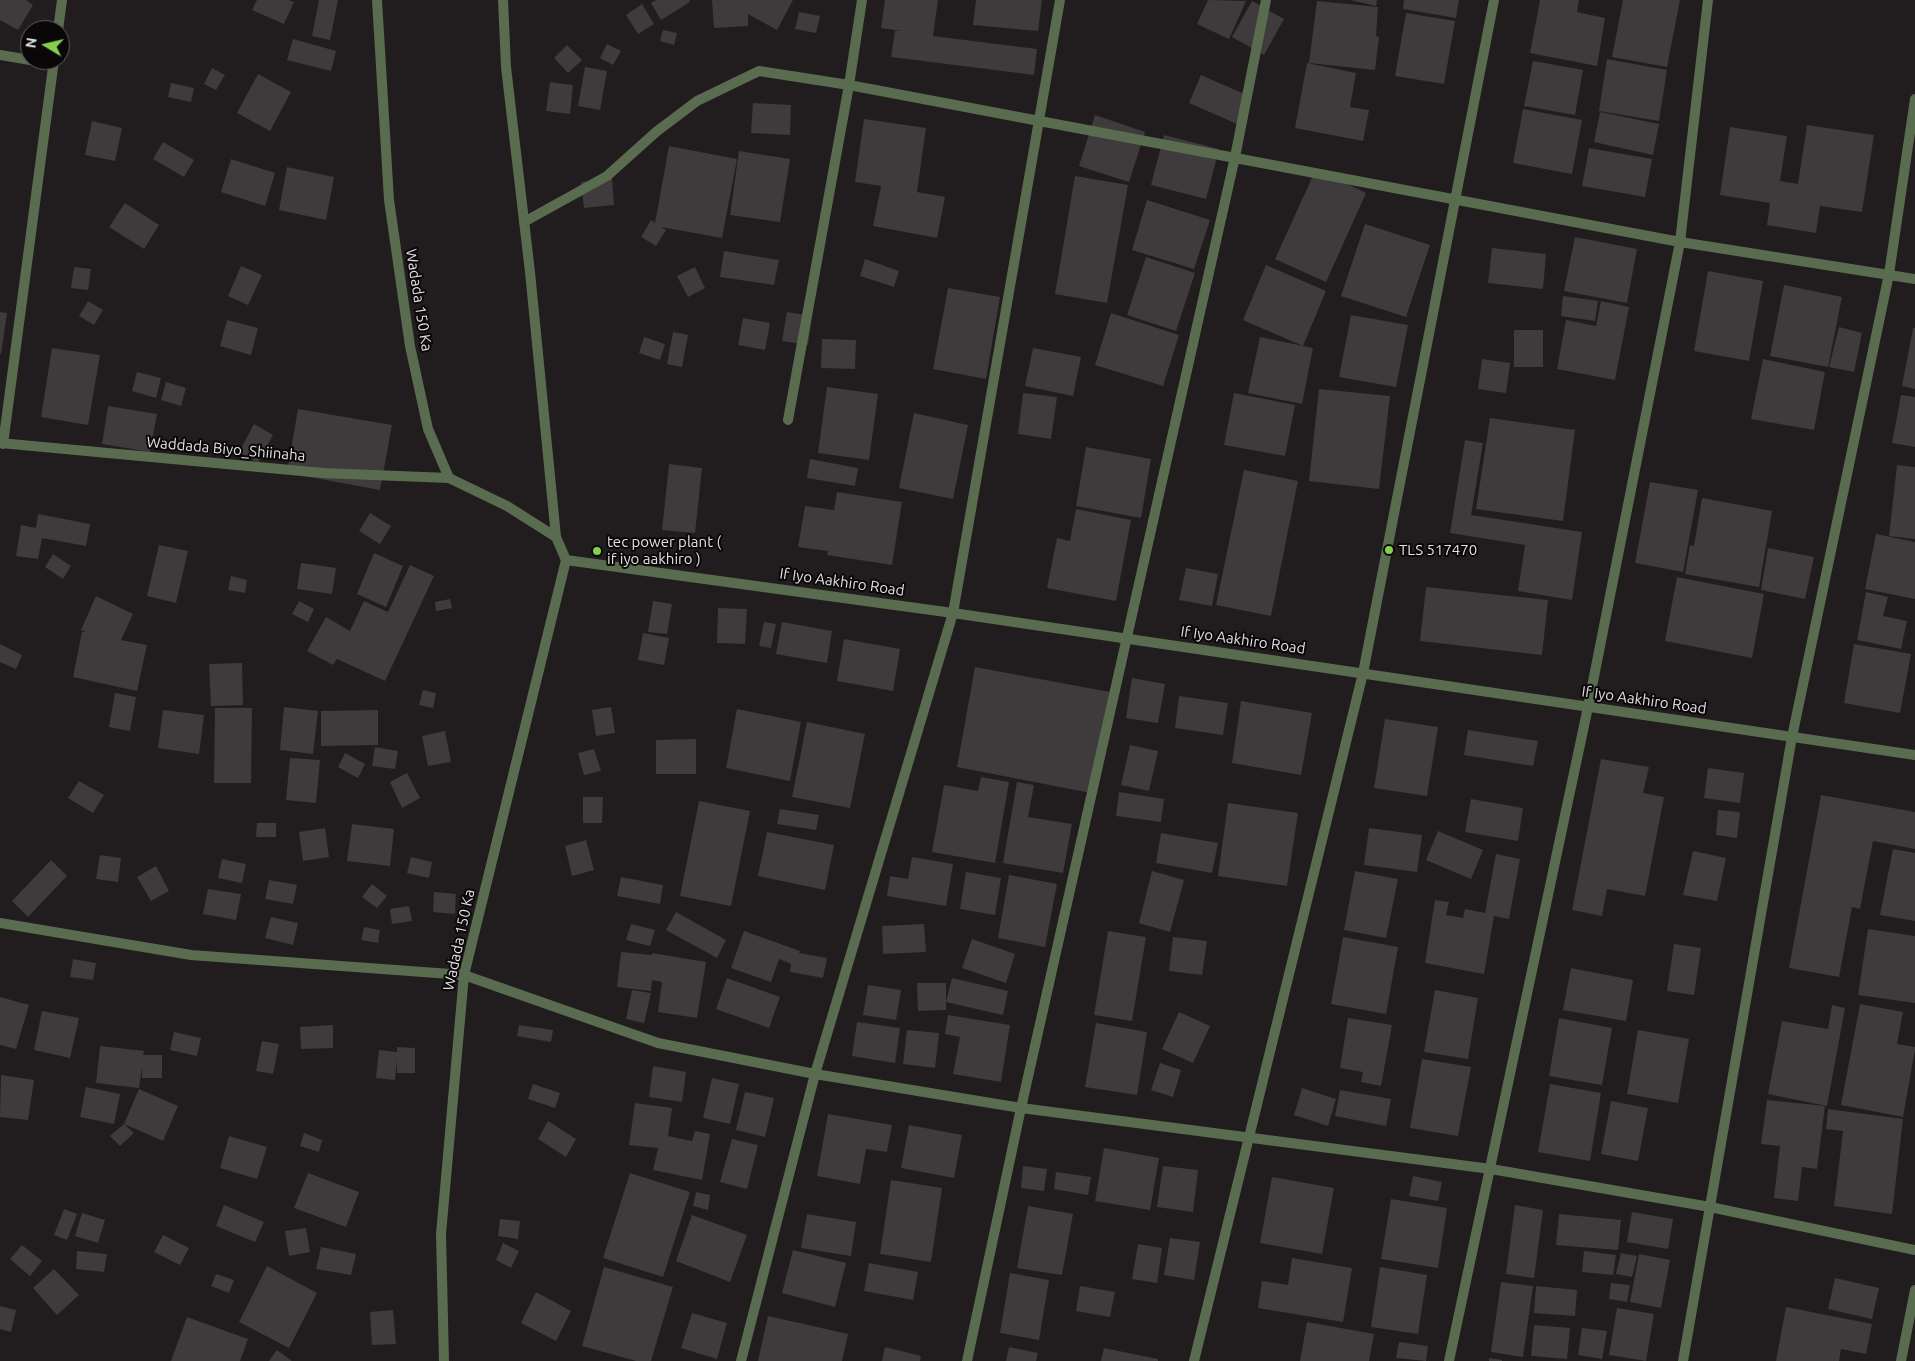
<!DOCTYPE html>
<style>
body{margin:0}
#map{position:relative;width:1915px;height:1361px;overflow:hidden;background:#211c1e;font-family:Ubuntu,sans-serif}
canvas{display:block}
.north{position:absolute;left:20px;top:20px;width:50px;height:50px;box-sizing:border-box;background:#090708;border:1px solid #605e5f;border-radius:50%;rotate:279deg;font-size:14px;font-weight:700;line-height:20px;text-align:center;color:#e3e0e1}
.north::after{content:'';display:block;margin:auto;width:18px;height:22px;background:#83d04f;clip-path:polygon(50% 0,100% 100%,50% 72%,0 100%)}
</style>
<div id="map">
<canvas width="1915" height="1361"></canvas>
<div class="north">N</div>
</div>
<script>
const c = document.querySelector('canvas').getContext('2d');
c.lineJoin = 'round';
function fillPath(path, color) { c.fillStyle = color; c.fill(path, 'evenodd'); }
const poly = rows => new Path2D(rows.map(r => 'M' + r).join(''));
function strokePath(path, color, width, dash) { c.strokeStyle = color; c.lineWidth = width; c.lineCap = dash ? 'butt' : 'round'; c.setLineDash(dash || []); c.stroke(path); }
function label(font, color, halo, rows, align = 'center') {
  c.font = font + ' Ubuntu,sans-serif'; c.lineWidth = 4; c.setLineDash([]); c.textBaseline = 'middle'; c.strokeStyle = halo; c.fillStyle = color; for (const [text, x, y, turn = 0] of rows) {
    c.save(); c.translate(x, y); c.rotate((+turn || 0) * Math.PI / 180); c.textAlign = isNaN(turn) ? turn : align; if (halo) c.strokeText(text, 0, 0); c.fillText(text, 0, 0); c.restore();
  }
}
fillPath(poly([
 [0,0,26,0,33,5,18,30,0,20],
 [257,0,288,0,294,2,284,24,252,10],
 [319,0,338,0,330,40,312,36],
 [656,0,689,0,690,2,661,20,651,3],
 [712,0,793,0,777,30,748,14,748,26,714,28],
 [885,0,938,0,933,36,1037,49,1034,75,891,57,895,31,901,31,881,28],
 [976,0,1042,0,1038,31,973,25],
 [1208,0,1246,1,1229,39,1197,24],
 [1350,0,1377,0,1376,6],
 [1404,0,1459,0,1456,18,1403,9],
 [1540,0,1579,0,1577,12,1605,18,1597,66,1530,53],
 [1623,0,1680,0,1667,67,1612,57],
 [1252,1,1284,19,1264,55,1232,37],
 [1317,1,1378,7,1376,36,1379,37,1375,70,1309,63],
 [642,4,654,24,638,34,626,15],
 [799,12,820,16,816,33,795,29],
 [1406,13,1455,21,1444,84,1395,76],
 [663,30,677,33,674,45,660,41],
 [293,39,336,51,331,71,287,60],
 [607,44,621,51,613,65,600,58],
 [567,45,582,60,568,73,554,58],
 [1607,59,1667,70,1659,121,1599,111],
 [1533,61,1583,70,1575,115,1524,106],
 [1307,63,1356,73,1350,107,1369,110,1363,141,1295,128],
 [585,67,607,71,600,110,578,106],
 [212,68,225,75,216,90,204,84],
 [258,74,291,92,270,131,237,113],
 [1201,75,1249,96,1237,124,1189,103],
 [550,82,573,85,570,114,546,111],
 [171,83,194,88,191,102,168,97],
 [753,103,791,105,790,135,751,133],
 [1523,109,1582,120,1572,174,1513,163],
 [1600,112,1659,124,1653,155,1594,142],
 [1095,115,1145,132,1129,182,1079,166],
 [864,119,926,128,917,192,945,197,937,238,873,226,881,186,855,182],
 [92,121,122,128,115,161,85,155],
 [1807,125,1874,135,1862,212,1820,206,1816,233,1767,225,1770,203,1720,195,1730,127,1787,136,1780,181,1798,184],
 [1164,135,1219,149,1206,199,1151,185],
 [163,142,194,160,184,177,153,159],
 [669,146,737,159,722,238,661,227,666,230,656,246,641,237,651,220,655,223],
 [1589,148,1652,159,1645,197,1582,186],
 [739,151,790,159,780,222,730,215],
 [231,159,275,173,265,206,221,192],
 [287,167,334,177,326,220,279,210],
 [1316,169,1366,193,1326,282,1275,259],
 [1075,176,1128,185,1107,303,1055,294],
 [612,178,614,205,584,208,581,182],
 [1147,200,1210,220,1194,269,1132,250],
 [125,203,159,225,144,249,109,227],
 [1365,224,1430,245,1406,317,1341,296],
 [1575,237,1637,249,1627,303,1564,291],
 [1492,248,1546,254,1543,289,1488,283],
 [724,251,779,260,774,285,720,277],
 [1146,257,1195,273,1176,331,1127,315],
 [865,259,899,271,894,287,860,276],
 [1266,265,1326,291,1303,346,1243,320],
 [241,266,262,275,248,305,228,296],
 [74,267,91,269,88,290,71,288],
 [695,267,705,288,688,297,677,276],
 [1708,271,1763,281,1749,361,1694,351],
 [1784,285,1842,297,1828,367,1770,356],
 [948,288,1000,297,986,379,933,369],
 [1563,296,1598,301,1595,321,1561,316],
 [88,301,103,310,94,325,79,316],
 [1601,301,1629,307,1615,380,1557,369,1566,320,1596,326],
 [0,312,7,313,1,354,0,354],
 [787,312,812,316,808,345,782,341],
 [1111,313,1179,335,1163,386,1095,365],
 [1351,315,1408,325,1396,387,1339,377],
 [743,318,770,323,765,350,738,345],
 [227,320,258,328,251,355,220,346],
 [1839,327,1862,333,1854,372,1829,367],
 [1913,328,1915,328,1915,389,1902,386],
 [1514,330,1543,330,1543,367,1514,367],
 [673,332,688,335,682,367,667,364],
 [644,337,665,344,660,360,639,353],
 [1260,337,1313,348,1302,404,1248,393],
 [822,339,856,340,855,369,821,368],
 [52,348,100,355,88,425,41,417],
 [1033,348,1081,357,1073,396,1025,386],
 [1482,359,1510,363,1506,393,1478,389],
 [1763,359,1825,372,1814,430,1751,419],
 [137,372,161,378,156,398,132,391],
 [166,382,186,388,181,406,161,400],
 [827,387,878,394,869,460,818,453],
 [1319,389,1390,396,1379,489,1309,481],
 [1023,393,1057,397,1051,439,1018,434],
 [1234,393,1295,405,1285,456,1224,445],
 [1901,395,1915,397,1915,447,1892,443],
 [108,406,157,414,150,452,102,444],
 [298,409,392,425,380,490,287,473],
 [914,413,968,425,953,499,899,488],
 [1490,418,1575,430,1563,521,1476,509],
 [254,424,273,435,258,463,239,452],
 [1465,440,1483,443,1471,515,1582,532,1572,600,1518,591,1525,545,1450,533],
 [1086,447,1151,459,1141,518,1076,506],
 [810,459,858,468,855,486,807,478],
 [669,464,702,468,695,533,662,530],
 [1897,465,1915,467,1915,539,1889,536],
 [1244,470,1298,481,1271,616,1216,605],
 [1650,482,1698,490,1683,572,1635,563],
 [837,492,902,502,892,565,827,555,828,551,798,547,805,506,834,510],
 [1702,498,1772,511,1759,587,1685,574,1690,545,1694,546],
 [1076,509,1131,520,1116,601,1047,588,1057,538,1070,541],
 [370,513,391,526,380,544,359,531],
 [38,514,90,524,86,546,42,538,38,559,16,556,21,525,36,528],
 [1876,534,1915,542,1915,599,1865,589],
 [159,545,188,551,176,603,147,596],
 [1768,548,1814,557,1805,599,1761,590],
 [374,553,403,566,386,607,357,594],
 [53,554,71,566,63,579,45,567],
 [301,563,336,568,332,594,297,589],
 [410,565,434,576,385,681,337,659,333,665,307,651,326,617,350,631,364,601,388,612],
 [1186,568,1218,574,1212,606,1179,600],
 [231,576,247,580,245,593,228,590],
 [1677,577,1764,594,1752,658,1665,641],
 [1426,587,1548,600,1542,655,1420,641],
 [1866,592,1888,597,1883,616,1907,621,1901,649,1857,640],
 [96,596,133,614,121,640,147,645,137,691,73,677,82,632,86,632,81,630],
 [450,599,452,608,436,611,435,602],
 [299,601,314,609,308,622,292,614],
 [653,601,672,604,667,634,648,632],
 [718,608,747,609,745,644,717,643],
 [764,622,776,624,771,648,759,646],
 [782,622,832,631,827,663,776,654],
 [643,633,669,638,664,665,638,660],
 [844,639,900,649,893,691,837,681],
 [0,644,22,655,16,669,0,662],
 [1854,644,1911,654,1900,713,1844,703],
 [242,663,243,705,211,706,209,664],
 [975,667,1110,692,1091,793,957,767],
 [1132,678,1165,684,1158,723,1126,718],
 [423,690,436,693,433,708,419,705],
 [115,693,136,697,130,731,109,727],
 [1179,696,1228,703,1223,735,1175,728],
 [1241,701,1312,713,1301,775,1232,763],
 [284,707,318,711,313,754,280,750],
 [611,707,615,733,596,736,592,710],
 [215,708,252,708,251,783,214,783],
 [737,709,801,722,790,781,726,768],
 [163,710,204,715,199,754,158,748],
 [378,710,378,745,321,746,321,711],
 [1385,719,1438,727,1427,796,1374,788],
 [807,722,865,734,850,808,792,797],
 [1468,730,1538,741,1533,766,1464,755],
 [445,731,451,762,428,766,422,736],
 [696,739,696,774,656,774,656,740],
 [1130,745,1158,751,1149,791,1121,785],
 [375,747,398,751,395,769,372,766],
 [594,749,601,771,584,775,578,753],
 [345,753,365,764,358,778,338,767],
 [290,758,320,760,316,803,286,800],
 [1601,759,1649,767,1643,793,1664,797,1645,896,1607,889,1602,916,1572,910],
 [1708,768,1744,773,1740,803,1704,798],
 [407,773,420,798,402,808,390,782],
 [981,777,1009,782,995,863,932,852,944,785,978,791],
 [79,781,104,795,93,813,68,798],
 [1017,782,1034,785,1028,817,1072,824,1063,873,1003,863],
 [1119,792,1164,799,1161,822,1116,816],
 [1821,795,1915,812,1915,849,1873,841,1860,909,1852,907,1839,977,1789,968],
 [583,797,603,797,602,823,583,823],
 [1471,799,1523,808,1518,841,1465,832],
 [699,801,750,811,731,906,680,896],
 [1228,803,1298,813,1287,886,1218,876],
 [780,809,819,815,816,830,777,824],
 [1718,810,1740,812,1737,838,1716,835],
 [257,823,276,823,276,837,256,837],
 [352,824,394,829,390,866,347,861],
 [325,828,329,857,303,861,299,832],
 [1369,828,1422,835,1417,872,1364,865],
 [1438,831,1483,850,1471,879,1426,860],
 [767,832,834,845,825,890,758,876],
 [1161,833,1218,843,1212,873,1156,863],
 [586,840,594,870,572,876,565,846],
 [1893,849,1915,853,1915,921,1880,915],
 [1693,851,1726,858,1717,901,1683,895],
 [1496,854,1520,859,1509,919,1494,916,1484,974,1425,963,1435,900,1449,902,1446,915,1463,918,1465,909,1485,913],
 [100,855,121,858,118,882,96,879],
 [411,857,432,862,429,878,407,873],
 [912,857,953,864,946,906,887,896,890,876,908,879],
 [222,859,246,864,242,883,218,878],
 [51,860,67,876,28,917,12,901],
 [156,866,169,891,151,901,137,877],
 [1152,871,1184,880,1170,932,1139,923],
 [1355,871,1398,879,1386,938,1344,930],
 [966,872,1001,878,995,915,960,909],
 [1009,875,1057,884,1045,947,998,938],
 [621,877,663,885,660,904,617,896],
 [269,880,297,885,293,904,265,899],
 [372,884,387,896,377,908,362,897],
 [208,889,241,894,236,920,203,914],
 [434,892,456,894,455,914,433,912],
 [409,906,412,921,392,924,390,909],
 [676,912,726,940,717,958,666,930],
 [271,917,298,923,293,945,265,938],
 [631,924,655,930,650,946,626,940],
 [924,924,926,952,883,954,882,926],
 [364,927,380,930,378,943,361,940],
 [1868,929,1915,936,1915,1003,1858,995],
 [744,931,800,951,799,953,827,958,823,978,790,972,791,964,779,959,771,982,731,968],
 [1108,931,1146,937,1132,1021,1094,1015],
 [1173,937,1207,941,1202,975,1169,971],
 [1343,937,1398,947,1386,1014,1331,1004],
 [972,939,1015,954,1006,983,962,968],
 [1674,944,1701,948,1694,995,1667,991],
 [621,952,652,955,652,953,706,962,697,1018,658,1012,662,982,652,980,651,991,617,987],
 [73,959,96,963,93,980,70,977],
 [1571,968,1633,980,1626,1021,1563,1010],
 [727,978,780,997,769,1028,716,1009],
 [952,978,1008,991,1003,1015,946,1002,946,1010,918,1011,917,983,946,983,946,1002],
 [868,985,901,990,896,1020,863,1015],
 [632,990,651,993,644,1023,626,1019],
 [1435,990,1478,998,1468,1059,1424,1052],
 [0,997,29,1005,16,1049,0,1045],
 [1860,1004,1903,1012,1897,1044,1915,1047,1915,1050,1903,1117,1841,1105],
 [1832,1005,1845,1008,1827,1106,1768,1094,1782,1021,1828,1029],
 [42,1011,79,1018,70,1058,34,1050],
 [1179,1012,1210,1026,1193,1063,1162,1049],
 [948,1015,1010,1025,1001,1082,953,1074,960,1037,945,1034],
 [1348,1018,1392,1025,1381,1086,1361,1082,1363,1072,1340,1068],
 [1559,1018,1612,1028,1602,1085,1549,1076],
 [857,1022,900,1028,895,1063,852,1056],
 [1096,1023,1147,1032,1137,1095,1085,1087],
 [333,1025,333,1048,301,1049,300,1027],
 [519,1025,553,1030,551,1042,517,1036],
 [907,1030,939,1033,935,1068,903,1064],
 [1638,1030,1689,1039,1678,1103,1627,1094],
 [174,1032,201,1038,197,1056,170,1050],
 [262,1041,279,1044,273,1074,256,1071],
 [100,1046,144,1051,143,1055,162,1055,162,1078,142,1078,142,1067,139,1088,96,1083],
 [397,1047,415,1048,415,1073,397,1073,397,1060,395,1080,376,1078,379,1050,397,1052],
 [1422,1059,1471,1067,1458,1136,1410,1128],
 [1160,1063,1181,1070,1173,1097,1151,1090],
 [653,1066,686,1072,682,1102,649,1097],
 [1,1075,34,1080,28,1120,0,1117],
 [712,1078,739,1084,730,1124,703,1118],
 [533,1084,560,1093,555,1108,528,1099],
 [1550,1084,1601,1093,1590,1161,1538,1152],
 [86,1087,120,1094,114,1124,80,1117],
 [1302,1088,1336,1099,1328,1126,1294,1115],
 [139,1089,178,1106,163,1141,124,1124,134,1133,120,1146,110,1136,124,1124],
 [1340,1090,1391,1099,1386,1126,1335,1116],
 [745,1092,774,1098,765,1137,736,1130],
 [1767,1100,1825,1106,1817,1169,1802,1167,1798,1201,1774,1198,1780,1146,1761,1144],
 [1611,1101,1648,1108,1638,1161,1601,1154],
 [635,1103,672,1108,668,1136,692,1141,695,1131,710,1134,702,1180,653,1170,658,1148,629,1145],
 [1828,1109,1903,1119,1892,1214,1834,1206,1843,1131,1826,1129],
 [828,1114,892,1125,887,1152,866,1149,860,1184,817,1176],
 [548,1121,576,1139,566,1157,538,1139],
 [909,1125,962,1135,954,1178,901,1168],
 [304,1133,322,1140,319,1152,300,1146],
 [229,1136,267,1147,257,1179,220,1168],
 [732,1139,758,1145,747,1189,720,1182],
 [1104,1148,1159,1158,1150,1210,1095,1201],
 [1023,1166,1047,1169,1044,1191,1021,1188],
 [1163,1166,1198,1170,1193,1212,1157,1207],
 [1056,1172,1091,1177,1088,1195,1054,1189],
 [308,1173,359,1192,346,1227,294,1208],
 [630,1173,690,1192,663,1277,603,1258],
 [1413,1176,1442,1182,1438,1201,1409,1196],
 [1272,1177,1334,1188,1322,1254,1260,1243],
 [891,1180,942,1188,931,1262,880,1254],
 [696,1192,710,1195,708,1210,693,1206],
 [1391,1199,1447,1208,1438,1268,1381,1259],
 [224,1205,264,1222,255,1242,216,1226],
 [1515,1205,1543,1210,1534,1278,1506,1274],
 [1028,1206,1073,1214,1062,1275,1017,1268],
 [64,1209,77,1214,67,1240,54,1235],
 [1632,1212,1673,1219,1668,1249,1627,1242],
 [82,1213,105,1220,98,1243,75,1236],
 [807,1214,856,1222,851,1256,801,1248],
 [1559,1214,1621,1220,1618,1250,1556,1245],
 [692,1215,747,1235,730,1282,676,1261],
 [500,1219,520,1221,518,1239,498,1236],
 [306,1228,310,1252,289,1256,285,1231],
 [163,1235,189,1248,180,1265,154,1252],
 [1170,1238,1200,1242,1194,1280,1164,1275],
 [503,1243,519,1251,511,1268,496,1260],
 [1138,1244,1162,1248,1157,1283,1132,1279],
 [22,1245,42,1261,30,1276,10,1259],
 [321,1247,356,1254,351,1275,316,1269],
 [793,1250,846,1263,835,1307,782,1293],
 [77,1251,107,1254,104,1272,76,1269],
 [1584,1251,1616,1255,1613,1275,1582,1272],
 [1621,1253,1637,1256,1632,1277,1616,1274],
 [1639,1254,1670,1260,1661,1308,1630,1302],
 [1292,1258,1352,1268,1343,1322,1258,1308,1262,1281,1288,1285],
 [869,1263,918,1272,913,1300,864,1291],
 [267,1266,317,1293,289,1348,239,1322],
 [604,1267,673,1287,651,1361,636,1361,582,1346],
 [1380,1267,1427,1275,1418,1334,1371,1327],
 [54,1269,79,1295,57,1315,33,1288],
 [1010,1273,1049,1280,1039,1340,1000,1333],
 [216,1274,234,1280,229,1293,211,1286],
 [1835,1278,1879,1288,1872,1319,1828,1309],
 [1501,1282,1533,1286,1523,1357,1491,1352],
 [1611,1283,1630,1285,1627,1302,1609,1299],
 [1080,1286,1115,1292,1110,1317,1076,1311],
 [1536,1286,1577,1290,1575,1316,1534,1313],
 [536,1292,571,1311,556,1341,521,1323],
 [0,1306,16,1310,11,1332,0,1329],
 [1786,1307,1872,1324,1866,1354,1841,1349,1839,1361,1776,1361],
 [1617,1308,1654,1314,1646,1361,1609,1355],
 [393,1310,396,1344,372,1345,370,1312],
 [692,1313,727,1323,717,1359,681,1348],
 [768,1316,848,1334,842,1361,758,1361],
 [187,1317,248,1339,240,1361,171,1361],
 [1307,1322,1374,1334,1369,1361,1300,1361],
 [1534,1325,1570,1328,1567,1359,1531,1356],
 [1582,1328,1607,1331,1602,1359,1578,1355],
 [1399,1342,1428,1346,1426,1361,1396,1358],
 [885,1347,921,1356,920,1361,882,1361],
 [1009,1347,1038,1353,1036,1361,1006,1361],
 [1104,1348,1158,1359,1158,1361,1101,1361],
 [277,1350,292,1361,269,1361],
 [1489,1358,1502,1360,1502,1361,1489,1361]
]), '#3f3a3b');
strokePath(poly([
 [58,30,62,0],
 [0,55,30,60],
 [33,60,54,63],
 [524,222,607,176,656,132,697,101,759,71,849,85,1680,242,1915,279],
 [788,420,849,85,862,0],
 [0,443,323,473,449,478],
 [3,444,54,60],
 [0,923,191,955,464,975,658,1043,815,1074,1021,1108,1491,1169,1710,1207,1915,1250],
 [741,1361,815,1074,953,613,1060,0],
 [967,1361,1021,1108,1235,157,1266,0],
 [1194,1361,1363,673,1494,0],
 [1449,1361,1588,707,1680,242,1708,0],
 [1683,1361,1792,737,1889,274,1915,99],
 [1901,1361,1915,1290]
]), '#596c4f', 10);
strokePath(poly([
 [377,0,389,200,410,346,428,429,449,478,507,506,556,537],
 [566,560,953,613,1915,755],
 [444,1361,441,1234,464,975,566,560,556,537,530,272,506,67,503,0]
]), '#596c4f', 10);
for (const [x, y, r, color] of [
 [1389,550,5,"#83d04f"],
 [597,551,5,"#83d04f"]
]) { const dot = new Path2D(); dot.arc(x, y, r, 0, 2 * Math.PI); c.fillStyle = color; c.fill(dot); strokePath(dot, '#090708', 2); }
label('15px', '#e3e0e1', '#090708', [
 ["Wadada 150 Ka",419,300,81],
 ["Waddada Biyo_Shiinaha",226,449,5],
 ["If Iyo Aakhiro Road",842,582,8],
 ["If Iyo Aakhiro Road",1243,640,8],
 ["If Iyo Aakhiro Road",1644,700,8],
 ["Wadada 150 Ka",459,940,-78]
]);
label('15px', '#e3e0e1', '#090708', [
 ["tec power plant (",607,542],
 ["if iyo aakhiro )",607,559],
 ["TLS 517470",1399,550]
], 'left');
</script>
